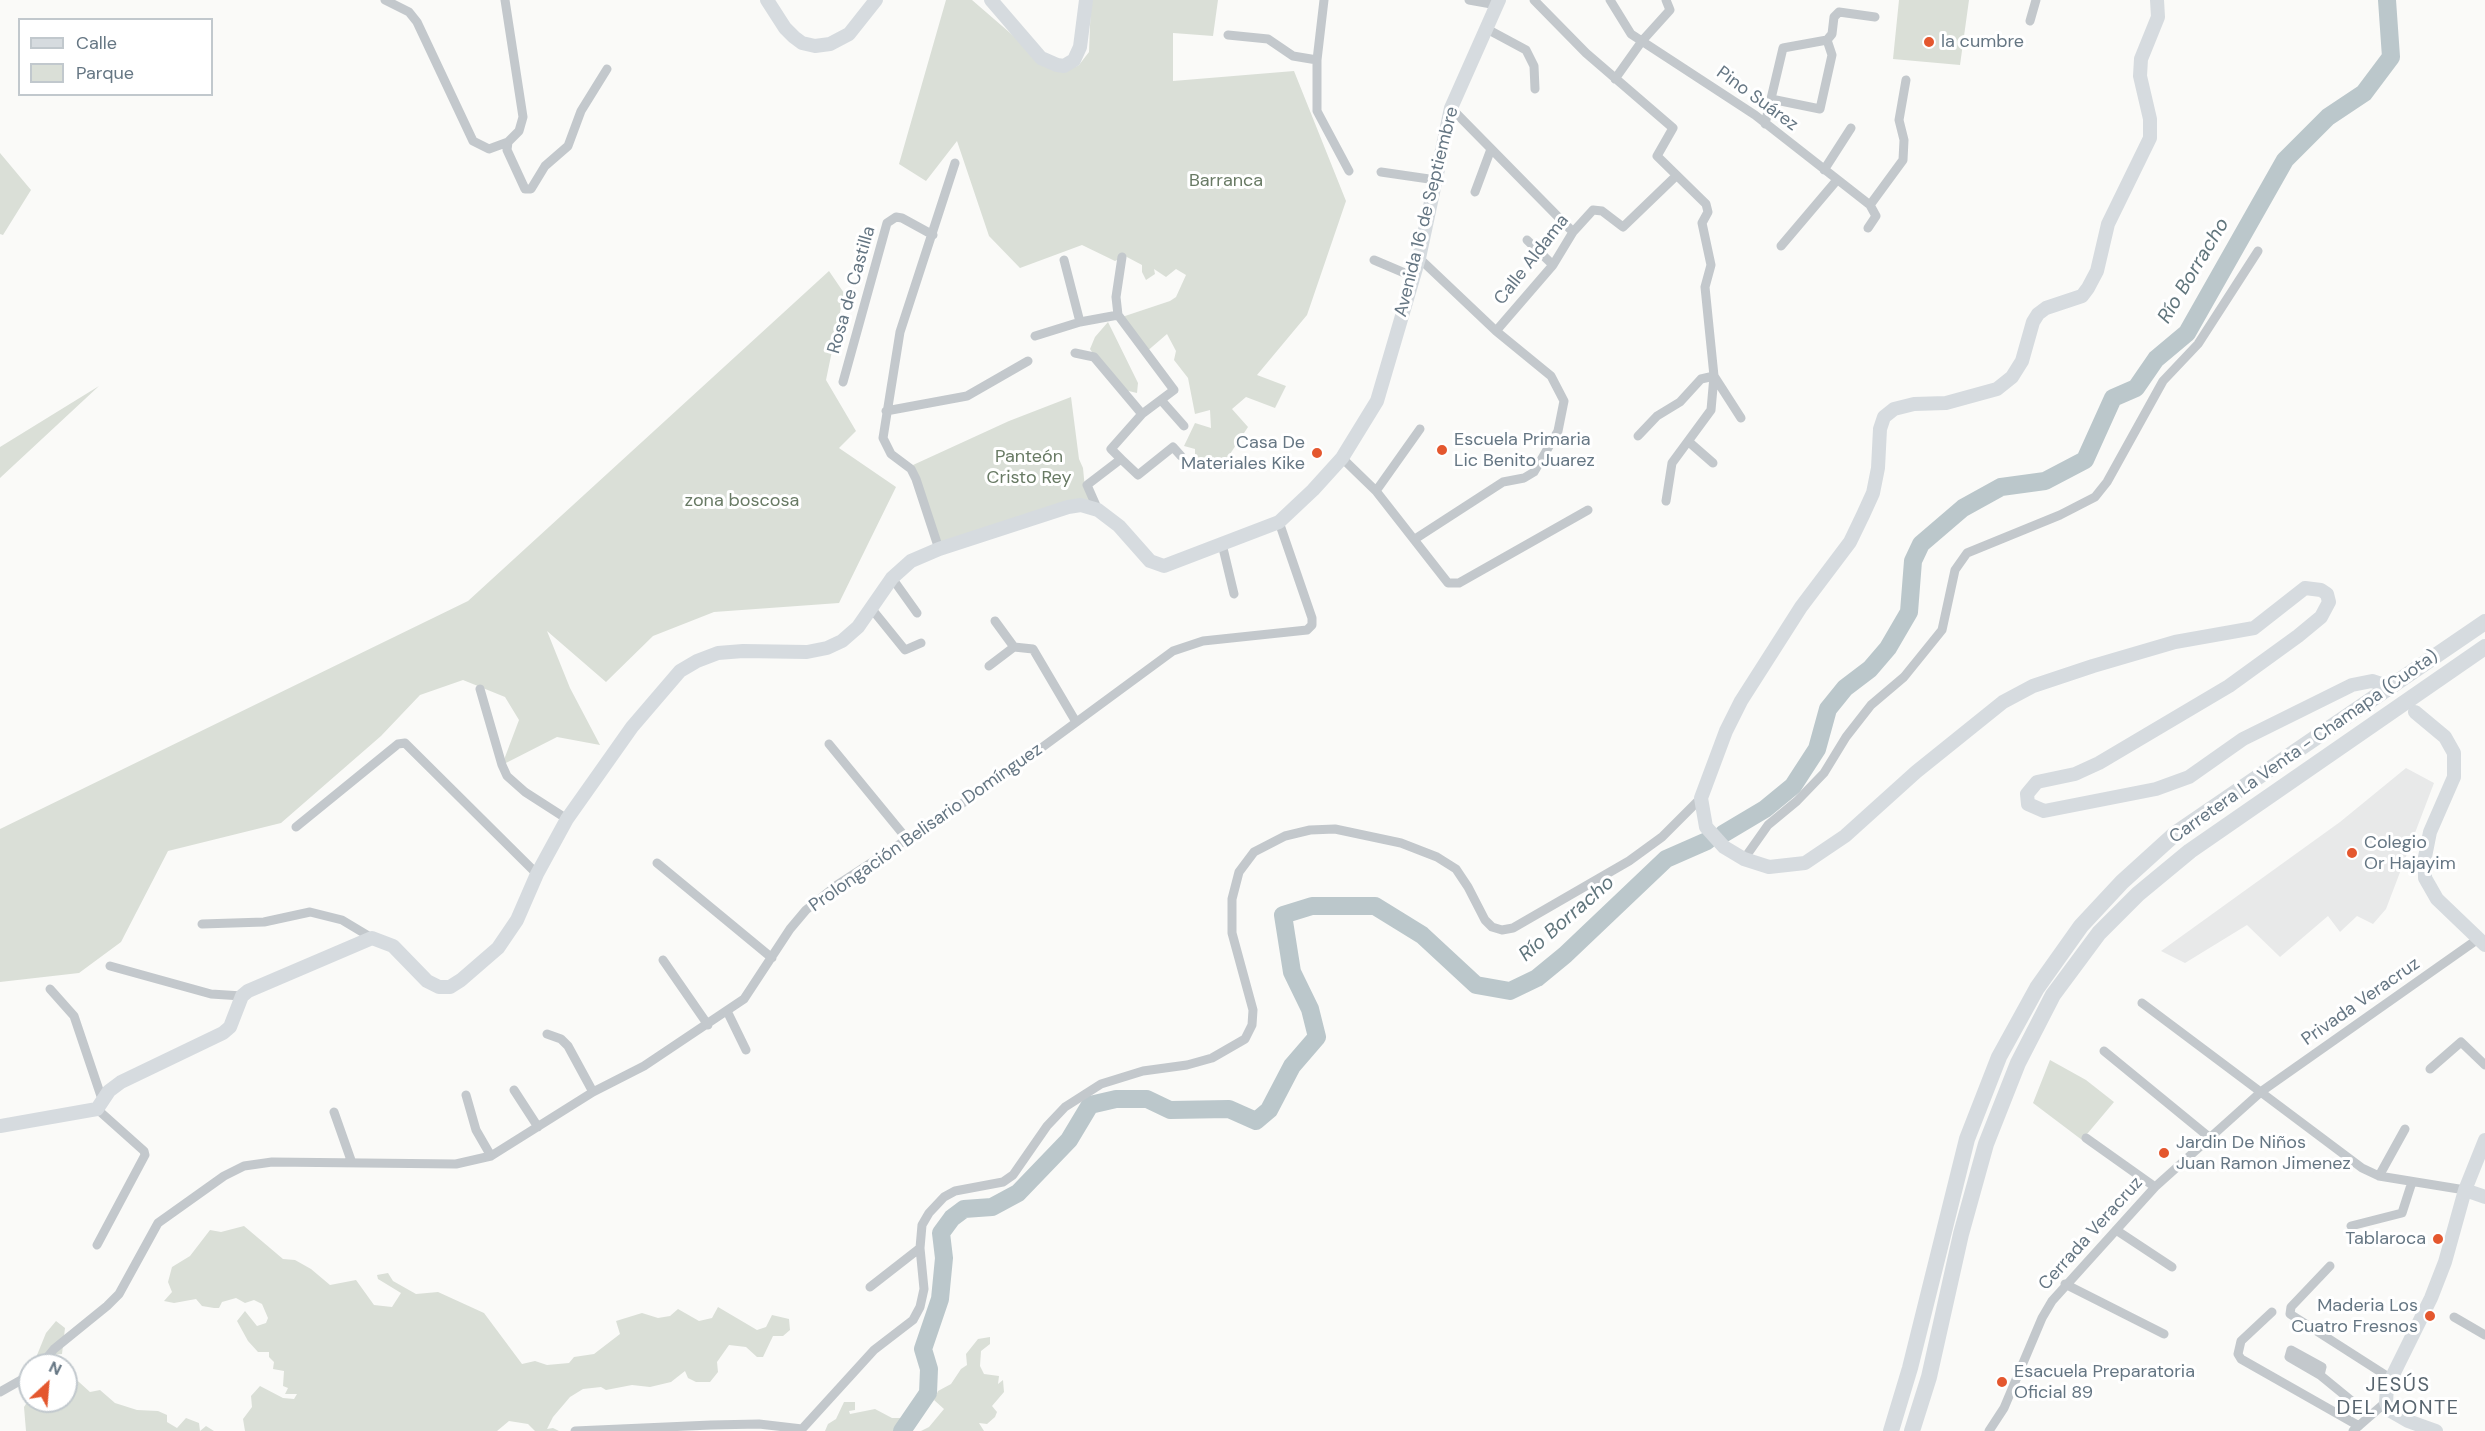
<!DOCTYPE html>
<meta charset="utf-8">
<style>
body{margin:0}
#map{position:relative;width:2485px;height:1431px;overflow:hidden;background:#fafaf8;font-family:"DM Sans",sans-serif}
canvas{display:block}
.legend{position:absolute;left:18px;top:18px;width:195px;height:78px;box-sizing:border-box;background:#fff;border:2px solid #c1c8cd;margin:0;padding:8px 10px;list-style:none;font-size:18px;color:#657683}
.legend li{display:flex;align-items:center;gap:12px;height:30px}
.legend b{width:30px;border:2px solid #c1c8cd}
.north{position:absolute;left:18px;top:1353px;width:60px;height:60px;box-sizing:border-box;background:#fff;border:2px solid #c1c8cd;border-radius:50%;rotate:26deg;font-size:16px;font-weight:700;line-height:24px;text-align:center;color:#657683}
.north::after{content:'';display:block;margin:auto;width:21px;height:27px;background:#e4572e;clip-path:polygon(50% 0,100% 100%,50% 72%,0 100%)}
</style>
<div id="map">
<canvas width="2485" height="1431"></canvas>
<ul class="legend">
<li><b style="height:8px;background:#d6dbdf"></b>Calle</li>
<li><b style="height:16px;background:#dadfd7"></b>Parque</li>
</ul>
<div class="north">N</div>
</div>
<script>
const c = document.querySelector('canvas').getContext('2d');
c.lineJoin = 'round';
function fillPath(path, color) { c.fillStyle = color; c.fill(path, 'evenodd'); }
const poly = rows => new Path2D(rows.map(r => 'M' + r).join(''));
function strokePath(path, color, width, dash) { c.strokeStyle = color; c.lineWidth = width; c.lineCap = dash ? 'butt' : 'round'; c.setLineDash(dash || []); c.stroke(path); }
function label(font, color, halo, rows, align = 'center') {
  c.font = font + ' "DM Sans",sans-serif'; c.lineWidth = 6; c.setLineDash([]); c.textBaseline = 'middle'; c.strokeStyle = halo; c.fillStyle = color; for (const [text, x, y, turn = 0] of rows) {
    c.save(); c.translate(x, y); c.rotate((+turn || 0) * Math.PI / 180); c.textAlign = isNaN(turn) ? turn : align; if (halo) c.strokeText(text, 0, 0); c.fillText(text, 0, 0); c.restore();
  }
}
fillPath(poly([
 [2406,768,2434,783,2386,909,2373,924,2357,916,2340,932,2328,916,2280,957,2247,925,2185,963,2161,951,2340,822]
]), '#e8e9e9');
fillPath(poly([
 [946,0,972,0,1053,70,1064,72,1079,65,1089,52,1091,0,1218,0,1213,36,1173,33,1173,81,1294,71,1346,201,1307,315,1257,375,1286,386,1275,408,1246,397,1232,409,1248,427,1228,457,1209,469,1195,462,1195,449,1184,446,1195,423,1211,428,1210,410,1195,414,1188,378,1174,360,1176,351,1167,334,1145,353,1122,317,1170,301,1176,297,1186,275,1176,269,1166,277,1154,269,1155,274,1146,280,1142,272,1142,265,1125,256,1115,261,1082,245,1020,268,989,236,957,141,926,181,899,164],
 [1899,0,1969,0,1960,65,1893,59],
 [0,153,31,190,3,235,0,234],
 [829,271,844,293,826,380,856,431,839,448,896,487,839,603,714,612,653,636,606,682,547,631,570,688,600,745,557,737,502,765,519,720,505,697,463,680,420,695,381,736,281,823,168,851,121,942,79,973,0,982,0,829,468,601],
 [1108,322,1138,383,1137,393,1116,388,1090,349,1095,337],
 [99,386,0,478,0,447],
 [1071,397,1079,459,1083,468,1085,489,1091,503,941,547,913,465,1009,421],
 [2050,1060,2086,1080,2114,1102,2082,1140,2033,1103],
 [244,1226,283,1259,295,1260,311,1269,330,1285,356,1280,374,1305,392,1307,401,1293,378,1279,377,1275,388,1273,393,1281,416,1294,438,1292,484,1313,522,1364,535,1361,547,1365,569,1363,574,1357,594,1354,620,1334,616,1321,642,1313,658,1318,670,1316,678,1309,699,1321,712,1318,718,1307,757,1330,766,1327,772,1315,789,1319,790,1330,783,1336,773,1336,763,1357,757,1357,746,1347,729,1345,717,1362,718,1372,710,1382,696,1382,688,1378,685,1371,671,1382,650,1387,632,1385,606,1390,601,1387,583,1389,570,1397,553,1417,547,1429,553,1428,559,1431,535,1431,528,1424,509,1421,497,1431,245,1431,243,1419,252,1407,251,1396,260,1386,283,1398,294,1399,297,1394,285,1394,288,1388,283,1386,284,1371,273,1369,274,1362,269,1357,269,1352,258,1352,248,1341,237,1321,245,1311,257,1326,266,1323,268,1318,262,1304,254,1300,245,1303,236,1298,222,1302,219,1308,214,1308,202,1306,196,1299,174,1303,164,1301,172,1292,168,1282,172,1267,190,1256,210,1230,221,1232],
 [56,1321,65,1328,62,1354,39,1356,39,1365,33,1365,46,1333],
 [990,1337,990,1344,981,1351,980,1366,984,1374,999,1376,998,1384,1003,1380,1004,1392,992,1406,997,1412,995,1417,987,1424,979,1423,984,1431,921,1431,929,1427,944,1409,934,1400,938,1391,951,1384,961,1369,967,1365,966,1354,978,1339],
 [30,1372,30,1401,66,1401,66,1374,69,1373,90,1392,100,1390,115,1403,137,1410,158,1411,167,1415,167,1422,177,1428,186,1418,199,1423,200,1431,206,1426,214,1431,26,1431,24,1407,30,1398,24,1387],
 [844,1402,855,1402,855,1410,849,1411,850,1414,875,1409,892,1418,906,1418,909,1431,825,1431,828,1424,836,1419]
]), '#dadfd7');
strokePath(poly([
 [1723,834,1765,809,1793,786,1817,749,1828,709,1845,688,1870,669,1888,648,1909,612,1913,561,1921,544,1963,508,2001,487,2045,481,2085,460,2113,398,2136,388,2156,359,2187,333,2285,160,2328,117,2364,93,2391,57,2387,0],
 [902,1431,928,1393,929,1369,923,1349,940,1299,944,1258,941,1233,952,1218,964,1209,992,1207,1018,1193,1069,1140,1090,1105,1116,1099,1147,1099,1170,1110,1229,1109,1256,1121,1269,1110,1292,1066,1317,1037,1310,1009,1292,972,1283,915,1312,906,1375,906,1422,935,1476,985,1510,991,1537,978,1565,955,1666,859,1707,841]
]), '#bbc7cb', 18);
strokePath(poly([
 [385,0,409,12,417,22,473,141,489,149,508,142],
 [505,0,523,117,519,131,508,142,507,150,525,189,531,189,545,166,568,146,581,111,607,69],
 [1324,0,1317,60,1317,111,1349,171],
 [1469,0,1497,5],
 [1534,0,1586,53,1673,128,1657,156,1706,204,1708,212,1702,223,1711,265,1705,287,1714,376,1711,410,1672,463,1666,501],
 [1610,0,1631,34,1755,115,1870,205,1876,216,1868,228],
 [2030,21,2036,0],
 [1487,29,1526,50,1534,66,1535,89],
 [1228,35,1268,39,1293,56,1317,60],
 [1615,79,1642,41,1670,10,1666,0],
 [1771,99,1820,109,1832,55,1827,40],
 [1451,108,1573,232],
 [1765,124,1783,48,1827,40,1832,34,1834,17,1839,12,1875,17],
 [1824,170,1851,128],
 [1381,172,1436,180],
 [1475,192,1491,149],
 [1870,205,1903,160,1904,140,1899,120,1906,80],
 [1527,240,1553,265],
 [1781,246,1837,180],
 [1064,260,1080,322],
 [1374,260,1414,277],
 [1118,315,1116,297,1122,257],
 [1496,331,1553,265,1573,232,1593,210,1602,211,1623,227,1676,176],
 [1035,336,1080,322,1118,315,1174,390,1142,414,1111,449,1121,459,1087,485,1098,510],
 [1075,353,1094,357,1142,414],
 [843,382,887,223,896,217,902,218,933,235],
 [1161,400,1184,426],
 [886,411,967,396,1028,361],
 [1638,436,1657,416,1680,402,1701,379,1714,376,1741,418],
 [1689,442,1713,463],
 [1342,458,1376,491,1448,583,1459,583,1588,510],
 [1121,459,1138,475,1173,447,1181,456],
 [1376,491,1420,429],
 [1415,539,1503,482,1524,478,1534,472,1558,431,1564,401,1551,376,1496,331,1419,258],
 [1222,544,1234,594],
 [939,549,916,479,911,469,891,454,883,438,900,332,955,163],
 [892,578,917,613],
 [871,608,905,650,921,643],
 [995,621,1014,647],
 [989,666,1014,647,1033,649,1076,722],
 [480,689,502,765,507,776,525,792,567,819],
 [829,744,907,839],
 [296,827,398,744,405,743,537,874],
 [1744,859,1768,825,1797,801,1824,773,1846,737,1871,705,1904,677,1942,630,1955,570,1967,553,2060,515,2095,497,2107,482,2163,381,2198,344,2258,251],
 [657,863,772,958],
 [202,924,264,922,310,912,342,920,372,938],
 [663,960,708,1025],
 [110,966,211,994,242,996],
 [50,989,74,1016,102,1099],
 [2142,1003,2362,1168,2379,1176,2465,1190],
 [727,1011,746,1050],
 [547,1034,561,1039,568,1046,593,1092],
 [2104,1051,2209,1137],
 [2430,1069,2461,1042,2485,1065],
 [514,1090,538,1127],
 [466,1095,476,1130,491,1156],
 [334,1112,352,1163],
 [2086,1138,2155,1187],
 [2379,1176,2405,1129],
 [2351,1226,2402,1213,2412,1182],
 [2116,1230,2172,1267],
 [97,1245,145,1155,144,1151,97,1109],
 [2330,1266,2291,1307,2290,1314,2390,1378],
 [2065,1284,2164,1334],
 [870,1287,920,1248],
 [2272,1312,2241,1341,2238,1354,2241,1359,2359,1426],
 [2454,1317,2485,1335],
 [41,1365,54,1349,107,1306,119,1294,158,1223,224,1176,244,1166,272,1162,456,1164,491,1156,593,1092,644,1066,744,999,790,929,806,910,837,885,995,782,1173,651,1203,641,1307,630,1312,625,1312,618,1279,522],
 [2320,1375,2322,1367,2291,1350,2289,1357,2320,1375,2370,1416],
 [0,1392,30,1375],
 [575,1431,711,1425,759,1424,802,1429,874,1350,913,1320,920,1307,924,1289,920,1248,922,1225,929,1213,944,1197,955,1191,1003,1182,1013,1175,1047,1126,1065,1107,1101,1084,1143,1071,1187,1065,1212,1058,1245,1039,1252,1025,1253,1010,1232,933,1232,899,1239,872,1254,852,1285,836,1310,830,1335,829,1401,843,1437,857,1456,869,1468,887,1485,920,1492,927,1502,930,1513,928,1629,861,1662,837,1701,798],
 [1989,1431,2004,1408,2042,1318,2052,1301,2155,1187,2262,1091,2478,939],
 [2353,1431,2386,1402]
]), '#c3c8cc', 9);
strokePath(poly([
 [767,0,785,28,794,37,802,43,815,46,830,44,849,34,876,0],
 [991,0,1041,58,1057,65,1064,66,1074,60,1080,47,1086,0],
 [2157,0,2158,17,2141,59,2140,76,2150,119,2150,138,2108,224,2097,271,2088,288,2082,296,2046,308,2038,314,2033,322,2022,361,2012,377,1997,389,1946,403,1914,404,1894,409,1884,417,1880,429,1878,468,1873,493,1863,515,1850,542,1801,607,1741,701,1726,731,1701,798,1706,827,1724,847,1744,859,1769,867,1805,863,1845,836,1916,772,2003,702,2033,686,2093,666,2175,642,2254,628,2305,588,2321,590,2327,594,2329,602,2321,617,2298,636,2229,686,2099,763,2075,774,2037,782,2027,794,2028,804,2044,811,2156,789,2189,777,2243,739,2352,685,2372,681,2384,685],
 [2415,712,2445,737,2454,753,2454,777,2430,832,2425,857,2425,878,2437,899,2485,945],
 [0,1126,97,1109,109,1091,121,1082,223,1033,230,1027,242,996,248,991,372,938,393,946,427,981,439,987,450,987,461,980,498,948,517,920,537,874,567,819,632,727,680,671,697,661,718,653,743,651,807,652,827,648,842,641,858,627,892,578,911,561,939,549,1068,507,1081,505,1098,510,1119,526,1150,561,1164,566,1279,522,1313,490,1342,458,1377,401,1419,258,1451,108,1499,0],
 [2465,1190,2485,1197],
 [2436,1431,2408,1421,2389,1410,2386,1402,2387,1387,2431,1298,2445,1262,2465,1190,2485,1140]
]), '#d6dbdf', 14);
strokePath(poly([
 [1891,1431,1910,1368,1967,1139,1999,1057,2037,988,2081,926,2122,882,2176,833,2485,622],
 [1912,1431,1929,1377,1961,1234,1986,1144,2018,1063,2053,995,2099,933,2138,894,2190,851,2485,647]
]), '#d6dbdf', 16);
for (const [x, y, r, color] of [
 [1929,42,6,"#e4572e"],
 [1442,450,6,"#e4572e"],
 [1317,453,6,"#e4572e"],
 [2352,853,6,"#e4572e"],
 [2164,1153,6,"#e4572e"],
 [2438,1239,6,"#e4572e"],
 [2430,1316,6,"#e4572e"],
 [2002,1382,6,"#e4572e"]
]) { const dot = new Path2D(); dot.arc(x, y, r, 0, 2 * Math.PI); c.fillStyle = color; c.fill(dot); strokePath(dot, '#fff', 2); }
label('18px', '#657683', '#fff', [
 ["la cumbre",1941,42],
 ["Escuela Primaria",1454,440],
 ["Lic Benito Juarez",1454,461],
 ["Casa De",1305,443,"right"],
 ["Materiales Kike",1305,464,"right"],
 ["Colegio",2364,843],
 ["Or Hajayim",2364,864],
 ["Jardin De Niños",2176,1143],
 ["Juan Ramon Jimenez",2176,1164],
 ["Tablaroca",2426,1239,"right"],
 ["Maderia Los",2418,1306,"right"],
 ["Cuatro Fresnos",2418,1327,"right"],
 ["Esacuela Preparatoria",2014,1372],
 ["Oficial 89",2014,1393]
], 'left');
label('18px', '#657683', '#fff', [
 ["Pino Suárez",1757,99,36],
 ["Avenida 16 de Septiembre",1427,212,-76],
 ["Calle Aldama",1532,260,-52],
 ["Rosa de Castilla",852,290,-74],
 ["Carretera La Venta - Chamapa (Cuota)",2304,747,-35],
 ["Prolongación Belisario Domínguez",926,828,-35],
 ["Privada Veracruz",2361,1002,-35],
 ["Cerrada Veracruz",2091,1234,-48]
]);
label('18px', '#687a64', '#fff', [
 ["Barranca",1226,181],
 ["Panteón",1029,457],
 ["Cristo Rey",1029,478],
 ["zona boscosa",742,501]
]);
label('italic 20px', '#60757c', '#fff', [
 ["Río Borracho",2194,271,-59],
 ["Río Borracho",1567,919,-41]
]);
c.letterSpacing = '1.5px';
label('20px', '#57646e', '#fff', [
 ["JESÚS",2398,1386],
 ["DEL MONTE",2398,1409]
]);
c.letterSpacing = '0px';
</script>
